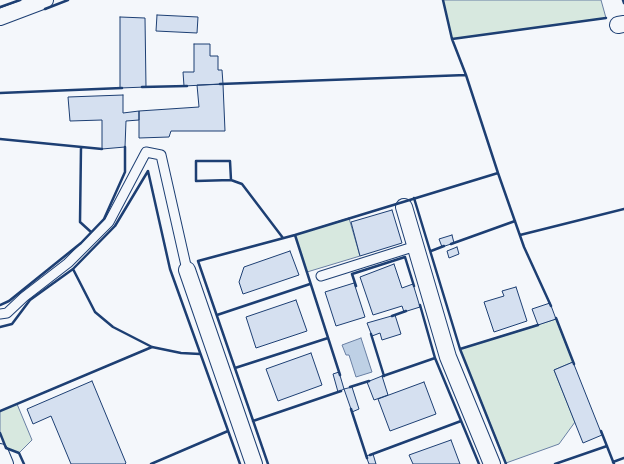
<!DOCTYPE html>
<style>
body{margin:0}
canvas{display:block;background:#f4f7fb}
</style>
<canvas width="624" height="464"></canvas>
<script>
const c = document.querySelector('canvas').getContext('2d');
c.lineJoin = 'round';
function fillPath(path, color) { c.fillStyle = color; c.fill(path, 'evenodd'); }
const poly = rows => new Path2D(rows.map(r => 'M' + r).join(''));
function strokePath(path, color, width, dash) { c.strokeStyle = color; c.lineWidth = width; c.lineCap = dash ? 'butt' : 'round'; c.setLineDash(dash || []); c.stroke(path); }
const green = poly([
 [443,0,601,0,606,18,452,39,443,0],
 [349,218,360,256,307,272,295,235,349,218],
 [556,319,573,362,554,370,575,422,559,444,506,463,460,349,556,319],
 [17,404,32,440,19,453,6,448,0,433,0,411,17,404]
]);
fillPath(green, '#d7e8df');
strokePath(green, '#687fa3', 1);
const water = poly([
 [361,338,372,372,356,377,349,355,346,355,342,345,361,338]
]);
fillPath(water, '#bed0e5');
strokePath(water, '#687fa3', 1);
const building = poly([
 [157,15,198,17,197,33,156,31,157,15],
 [120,17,145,18,146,87,120,88,120,17],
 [194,44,210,44,210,56,218,56,218,70,222,70,223,84,184,86,183,72,194,72,194,44],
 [223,84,225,131,171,131,169,137,139,138,139,111,199,107,197,85,223,84],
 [123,95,123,113,139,111,139,120,126,121,125,147,102,149,102,120,70,121,68,97,123,95],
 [392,210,402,243,360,256,351,222,392,210],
 [452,235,454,243,442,247,439,239,452,235],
 [457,247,459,254,449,258,447,251,457,247],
 [290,251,299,275,243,294,239,282,244,267,290,251],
 [394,264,402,288,413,284,420,307,404,312,402,306,373,315,360,277,394,264],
 [354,283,365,317,336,326,325,292,354,283],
 [516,287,527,321,494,332,484,302,504,296,502,291,516,287],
 [296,300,307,331,256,348,246,317,296,300],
 [550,303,556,319,538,325,532,309,550,303],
 [395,315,401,334,382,340,380,333,372,336,367,323,395,315],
 [311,353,322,385,278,401,266,369,311,353],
 [573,362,602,435,583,443,554,370,573,362],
 [339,372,344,389,338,392,333,374,339,372],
 [382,376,388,395,374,400,367,382,382,376],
 [92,381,126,463,125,464,71,464,51,416,33,424,27,409,92,381],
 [424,382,436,414,390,431,378,399,424,382],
 [352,387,359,409,352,412,344,389,352,387],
 [451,440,460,464,413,464,409,455,451,440],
 [373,454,376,464,369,464,366,456,373,454]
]);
fillPath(building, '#d5e0f0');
strokePath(building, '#1d3f73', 1);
const service = poly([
 [321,276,416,246],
 [0,314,7,313,24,297,68,263,109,222,146,152,161,155,187,270]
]);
const minor = poly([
 [0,17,45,0],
 [618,25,624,24],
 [404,207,448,357,492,464],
 [187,270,254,464],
 [0,452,5,464]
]);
strokePath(service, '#1d3f73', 11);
strokePath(minor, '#1d3f73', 18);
strokePath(service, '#f4f7fb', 9);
strokePath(minor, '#f4f7fb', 16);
strokePath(poly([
 [443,0,452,39,466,75,498,173,524,247,551,306],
 [623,0,624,3],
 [0,7,20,0],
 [45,9,68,0],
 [452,39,606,18],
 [220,84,466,75],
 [142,87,187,86],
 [0,93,122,88],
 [0,139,102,149],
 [81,147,80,222,91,232],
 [231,180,196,181,196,161,230,161,231,180,242,184,283,238],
 [414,198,460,349,506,464],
 [295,235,340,375],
 [520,235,624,209],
 [451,244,515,221],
 [431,251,444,246],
 [73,269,95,312,113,327,152,347,181,353,200,354],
 [356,286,352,274,405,257,414,286],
 [0,305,9,301,81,243,104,219,125,172,125,147],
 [420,305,435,358,479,464],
 [217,315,310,284],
 [392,316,406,311],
 [556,318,574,364],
 [0,327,12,324,30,300,73,269,115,226,148,171,170,269,240,464],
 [371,334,384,376],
 [460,349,538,325],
 [235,368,328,338],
 [383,376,435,358],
 [350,387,369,381],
 [351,409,367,458],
 [0,411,152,347],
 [253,421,341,391],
 [601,431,614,464],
 [0,433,6,448,19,453,24,464],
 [370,455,461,421],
 [613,462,624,458],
 [151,464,228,431],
 [268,464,198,261,295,235,498,173],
 [555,464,607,446]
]), '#1d3f73', 2.5);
</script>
